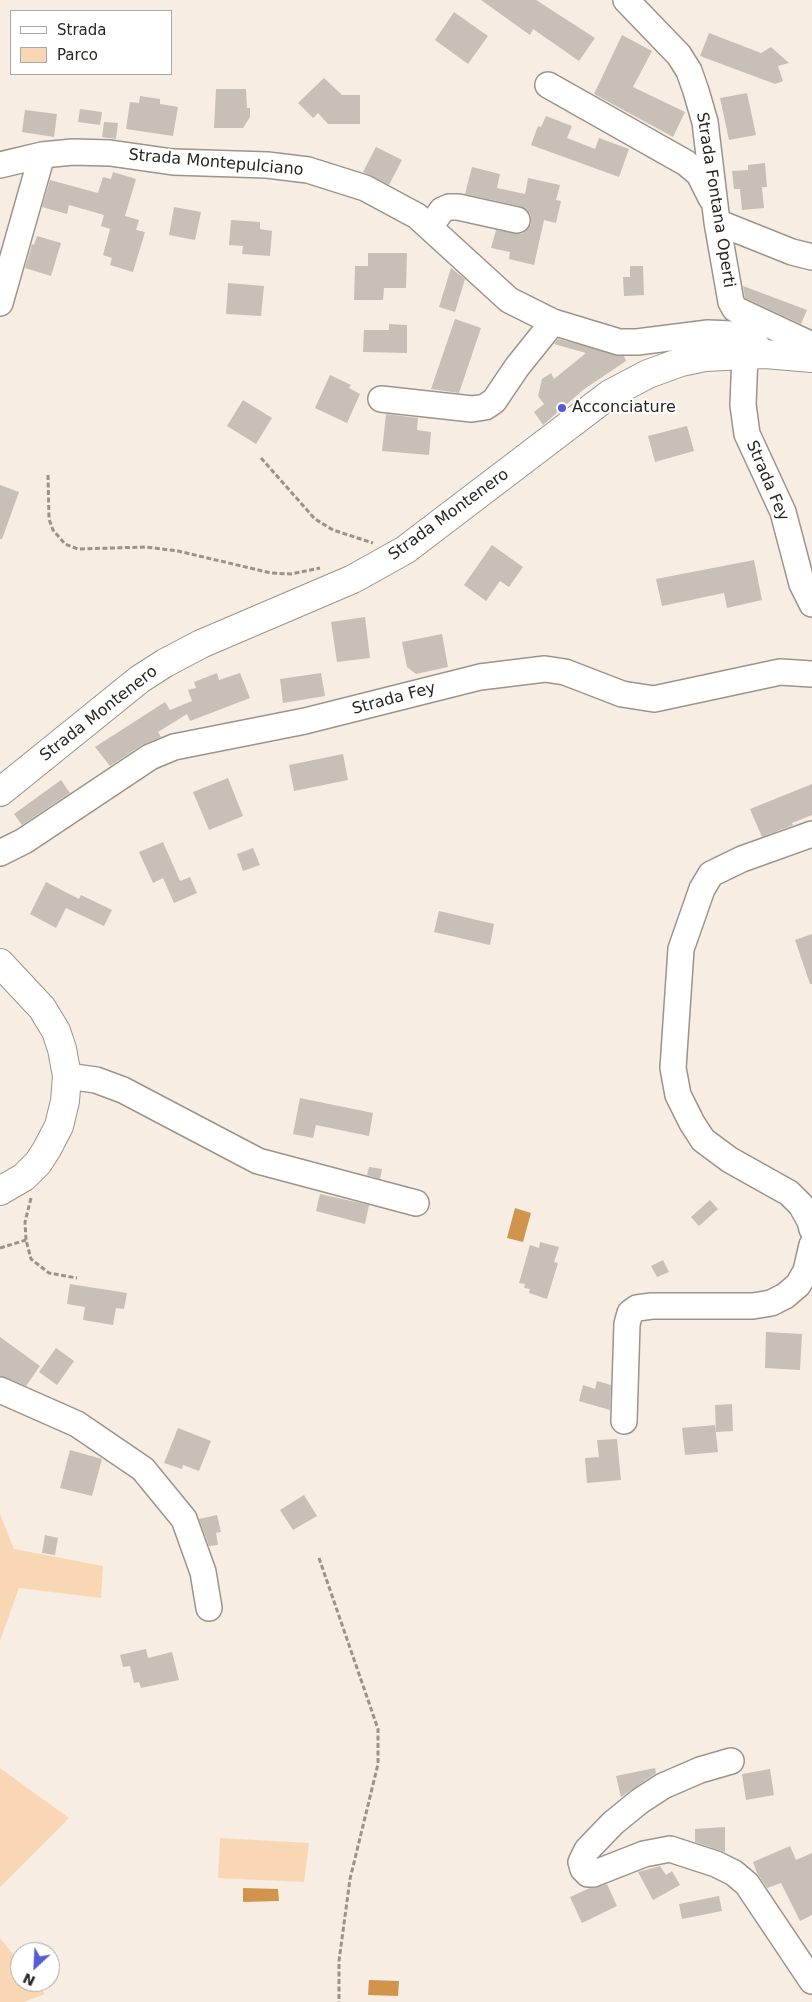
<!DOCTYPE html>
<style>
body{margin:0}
#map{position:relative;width:812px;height:2002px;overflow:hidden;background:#f7ede3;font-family:"DejaVu Sans",sans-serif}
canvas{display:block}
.legend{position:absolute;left:10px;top:10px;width:162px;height:65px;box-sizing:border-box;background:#fff;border:1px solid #a9a8a7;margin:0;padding:6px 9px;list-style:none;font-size:15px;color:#292622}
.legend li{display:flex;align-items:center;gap:10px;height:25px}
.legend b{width:25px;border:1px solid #a9a8a7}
.north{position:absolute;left:10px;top:1942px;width:50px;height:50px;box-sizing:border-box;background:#fff;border:1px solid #a9a8a7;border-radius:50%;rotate:205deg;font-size:14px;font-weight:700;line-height:20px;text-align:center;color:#292622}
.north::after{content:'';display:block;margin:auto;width:18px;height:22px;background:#585bd2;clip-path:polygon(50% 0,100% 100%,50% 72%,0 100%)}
</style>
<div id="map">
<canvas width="812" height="2002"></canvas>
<ul class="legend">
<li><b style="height:6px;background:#fff"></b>Strada</li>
<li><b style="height:14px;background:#fad7b4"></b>Parco</li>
</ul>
<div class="north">N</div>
</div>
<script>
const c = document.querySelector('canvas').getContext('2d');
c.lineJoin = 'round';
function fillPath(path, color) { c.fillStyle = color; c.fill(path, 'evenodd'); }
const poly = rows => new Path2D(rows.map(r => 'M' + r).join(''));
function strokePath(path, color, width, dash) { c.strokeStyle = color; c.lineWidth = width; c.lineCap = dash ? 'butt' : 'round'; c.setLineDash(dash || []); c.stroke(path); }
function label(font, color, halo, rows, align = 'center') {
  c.font = font + ' "DejaVu Sans",sans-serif'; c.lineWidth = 4.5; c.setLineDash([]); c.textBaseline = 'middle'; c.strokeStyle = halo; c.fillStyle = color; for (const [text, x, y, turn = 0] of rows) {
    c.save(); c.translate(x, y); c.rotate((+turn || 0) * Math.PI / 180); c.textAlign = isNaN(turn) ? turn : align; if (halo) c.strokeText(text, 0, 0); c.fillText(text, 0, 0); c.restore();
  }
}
fillPath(poly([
 [0,1514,14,1549,103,1566,101,1598,19,1588,0,1641],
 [0,1768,69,1818,0,1887],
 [220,1838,309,1843,304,1882,218,1878],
 [0,1938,20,1963,20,1982,35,1982,45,1994,24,2002,0,2002]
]), '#fad7b4');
fillPath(poly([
 [515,1208,531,1213,523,1242,507,1238],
 [243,1888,278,1889,279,1901,243,1902],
 [369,1980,399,1981,398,1996,368,1995]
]), '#d1944d');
fillPath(poly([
 [481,0,536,0,595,38,579,61,533,29,530,35],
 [454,12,488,36,468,64,435,40],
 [709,33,761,53,771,47,789,63,778,66,783,81,775,84,700,56],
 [622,35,652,51,633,87,685,112,673,137,594,94],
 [324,78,342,95,360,95,360,124,328,124,318,113,313,118,298,103],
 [216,89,246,89,247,108,250,108,250,117,243,128,214,128],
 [747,93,756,135,729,140,720,98],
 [140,96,160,99,160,104,178,107,173,136,126,129,130,102,139,103],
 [80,109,102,112,100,125,78,122],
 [25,110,57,114,54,137,22,132],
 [546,116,572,126,567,138,595,149,599,138,629,149,619,177,531,145,538,126,541,127],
 [104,122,118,123,116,139,102,137],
 [376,147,402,160,389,185,363,172],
 [765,163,767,187,762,187,764,208,742,210,740,189,734,189,732,171,748,170,748,165],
 [472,167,500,174,497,188,525,194,528,178,560,185,556,200,561,201,556,223,544,220,534,265,509,259,510,252,491,248,496,230,522,234,531,224,531,216,527,210,520,206,465,194],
 [113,172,136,179,125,216,139,220,136,230,145,232,133,272,110,265,112,258,103,255,110,229,101,226,104,215,69,205,67,214,42,207,50,180,98,193,103,177,111,179],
 [174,207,201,212,195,240,169,235],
 [231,220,260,222,260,229,272,231,270,256,242,254,243,246,229,245],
 [37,236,61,243,51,276,25,268,32,244,34,245],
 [368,253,407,253,406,288,384,288,383,300,354,300,355,266,368,266],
 [630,266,643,266,644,295,624,296,623,277,630,277],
 [451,268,465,279,455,312,439,307],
 [228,283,264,286,261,316,226,314],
 [743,286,807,310,801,324,745,298],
 [455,319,481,328,459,393,431,389],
 [389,324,407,325,407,353,363,352,364,330,389,330],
 [558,339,624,356,626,361,583,390,543,425,534,412,544,404,538,396,542,379,551,373,554,379,586,353,554,344],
 [330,375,351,385,349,388,360,394,347,423,315,408],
 [243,400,272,418,256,444,227,426],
 [386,414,418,418,417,430,431,432,429,455,382,451],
 [687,426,694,451,655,462,648,436],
 [0,485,19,492,2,539,0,539],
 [492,545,523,567,509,587,500,581,486,601,464,585],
 [754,560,762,600,727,608,724,593,662,606,656,579],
 [365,617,370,658,337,662,331,622],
 [442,634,448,667,416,674,407,667,402,642],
 [217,673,219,680,240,673,250,698,190,721,187,714,158,732,161,737,142,745,110,766,95,747,165,702,170,710,192,701,188,690,196,688,194,682],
 [321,673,325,696,283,703,280,679],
 [343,754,348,780,294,791,289,765],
 [228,778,243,816,209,830,193,792],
 [61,780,70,793,22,825,14,814],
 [812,784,812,815,792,823,793,825,762,837,750,809],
 [163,842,180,881,190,877,197,893,174,903,163,878,153,883,139,852],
 [253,848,260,865,243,871,237,854],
 [46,882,79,899,81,895,112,910,104,926,66,908,56,928,30,914],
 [439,911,494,924,490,945,434,932],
 [812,934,812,984,810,984,795,940],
 [300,1098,373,1113,369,1136,316,1125,313,1138,293,1134],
 [369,1167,382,1169,380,1179,367,1175],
 [320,1194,369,1205,365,1224,316,1211],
 [710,1200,718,1209,699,1226,691,1217],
 [540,1242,559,1247,554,1262,558,1263,547,1299,529,1293,530,1289,524,1288,525,1284,519,1283,530,1245,539,1248],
 [663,1260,669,1272,657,1277,651,1266],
 [70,1284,127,1293,124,1309,116,1308,113,1325,83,1320,85,1307,67,1304],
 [766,1332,802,1334,800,1370,765,1368],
 [0,1337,40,1366,26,1386,0,1376],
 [56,1348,74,1361,57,1385,39,1372],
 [597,1381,611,1385,610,1410,579,1401,583,1385,595,1389],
 [732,1404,733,1431,716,1432,715,1405],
 [715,1425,718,1452,685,1455,682,1428],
 [178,1428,211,1441,199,1471,183,1465,182,1469,164,1463],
 [617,1439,621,1480,587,1483,585,1458,599,1457,597,1440],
 [70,1450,102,1459,92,1496,60,1488],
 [304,1495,317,1516,293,1530,280,1510],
 [217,1515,221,1532,216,1533,218,1545,209,1546,199,1519],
 [45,1535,58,1538,55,1555,42,1553],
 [146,1649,148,1658,172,1652,179,1680,141,1688,139,1682,134,1683,130,1666,123,1667,120,1655],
 [655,1768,656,1773,621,1797,616,1776],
 [770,1769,774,1795,746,1800,742,1774],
 [725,1827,725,1852,695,1842,695,1829],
 [790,1846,796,1860,812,1853,812,1915,800,1921,781,1883,767,1888,757,1873,753,1862],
 [660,1866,666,1875,672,1871,680,1885,653,1900,638,1872],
 [607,1884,617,1906,582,1923,570,1897,590,1888],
 [719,1896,722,1911,682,1919,679,1904]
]), '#c8bfb6');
const minor = poly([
 [626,0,679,55,689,71,696,91,705,122,717,222,731,302,735,309,812,345],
 [548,85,686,163,699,174,711,198],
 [0,165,42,155,73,152,110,153,173,162,267,165,308,170,365,188,417,216,509,300,553,322,619,342,637,342,708,333,733,334,751,340,765,354],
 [717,222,792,252,812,257],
 [430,227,442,210,449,207,458,207,517,220],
 [0,303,42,155],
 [745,354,743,405,747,434,783,512,802,584,812,604],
 [381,399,472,409,485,407,494,401,517,367,553,322],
 [812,834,742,859,711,874,702,889,681,949,673,1068,678,1095,692,1123,703,1140,730,1160,789,1193,801,1205,810,1221,812,1229],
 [0,853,24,841,150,757,174,747,305,721,480,677,545,669,565,672,622,694,654,699,780,672,812,674],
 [67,1076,96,1080,123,1090,258,1161,416,1203],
 [0,1390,77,1424,143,1469,184,1519,203,1572,209,1608],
 [624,1421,627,1324,630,1313,637,1308,652,1306,753,1306,771,1303,785,1296,798,1285,806,1271,812,1245],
 [731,1761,700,1770,663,1786,640,1801,613,1823,587,1850,581,1862,583,1869,588,1874,593,1874,644,1854,670,1849,716,1864,734,1873,747,1884,812,1981]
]);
const major = poly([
 [0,792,140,679,165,663,201,644,353,579,405,550,610,394,648,374,681,362,705,357,765,354,812,358],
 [0,963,42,1008,56,1031,62,1049,67,1076,65,1101,59,1126,47,1149,38,1163,24,1177,0,1191]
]);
strokePath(minor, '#9c938a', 28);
strokePath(major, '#9c938a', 30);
strokePath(poly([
 [261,458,315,519,333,530,373,543],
 [48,475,49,519,53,530,65,544,78,549,146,547,178,551,271,573,291,574,320,568],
 [31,1198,25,1222,26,1240,31,1259,49,1273,77,1278],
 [0,1248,26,1240],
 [319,1558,378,1729,378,1764,350,1879,339,1961,339,2002]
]), '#9a938c', 3, [5, 2.5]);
strokePath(minor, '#fff', 25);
strokePath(major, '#fff', 28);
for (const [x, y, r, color] of [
 [562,408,5,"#585bd2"]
]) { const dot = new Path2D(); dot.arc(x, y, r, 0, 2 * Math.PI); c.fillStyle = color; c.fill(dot); strokePath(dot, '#fff', 2); }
label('16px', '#292622', '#fff', [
 ["Strada Montepulciano",216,163,5],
 ["Strada Fontana Operti",715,200,81],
 ["Strada Fey",767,481,67],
 ["Strada Montenero",449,515,-36],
 ["Strada Fey",394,699,-15],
 ["Strada Montenero",99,714,-38]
]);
label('16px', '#292622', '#fff', [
 ["Acconciature",572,408]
], 'left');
</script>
